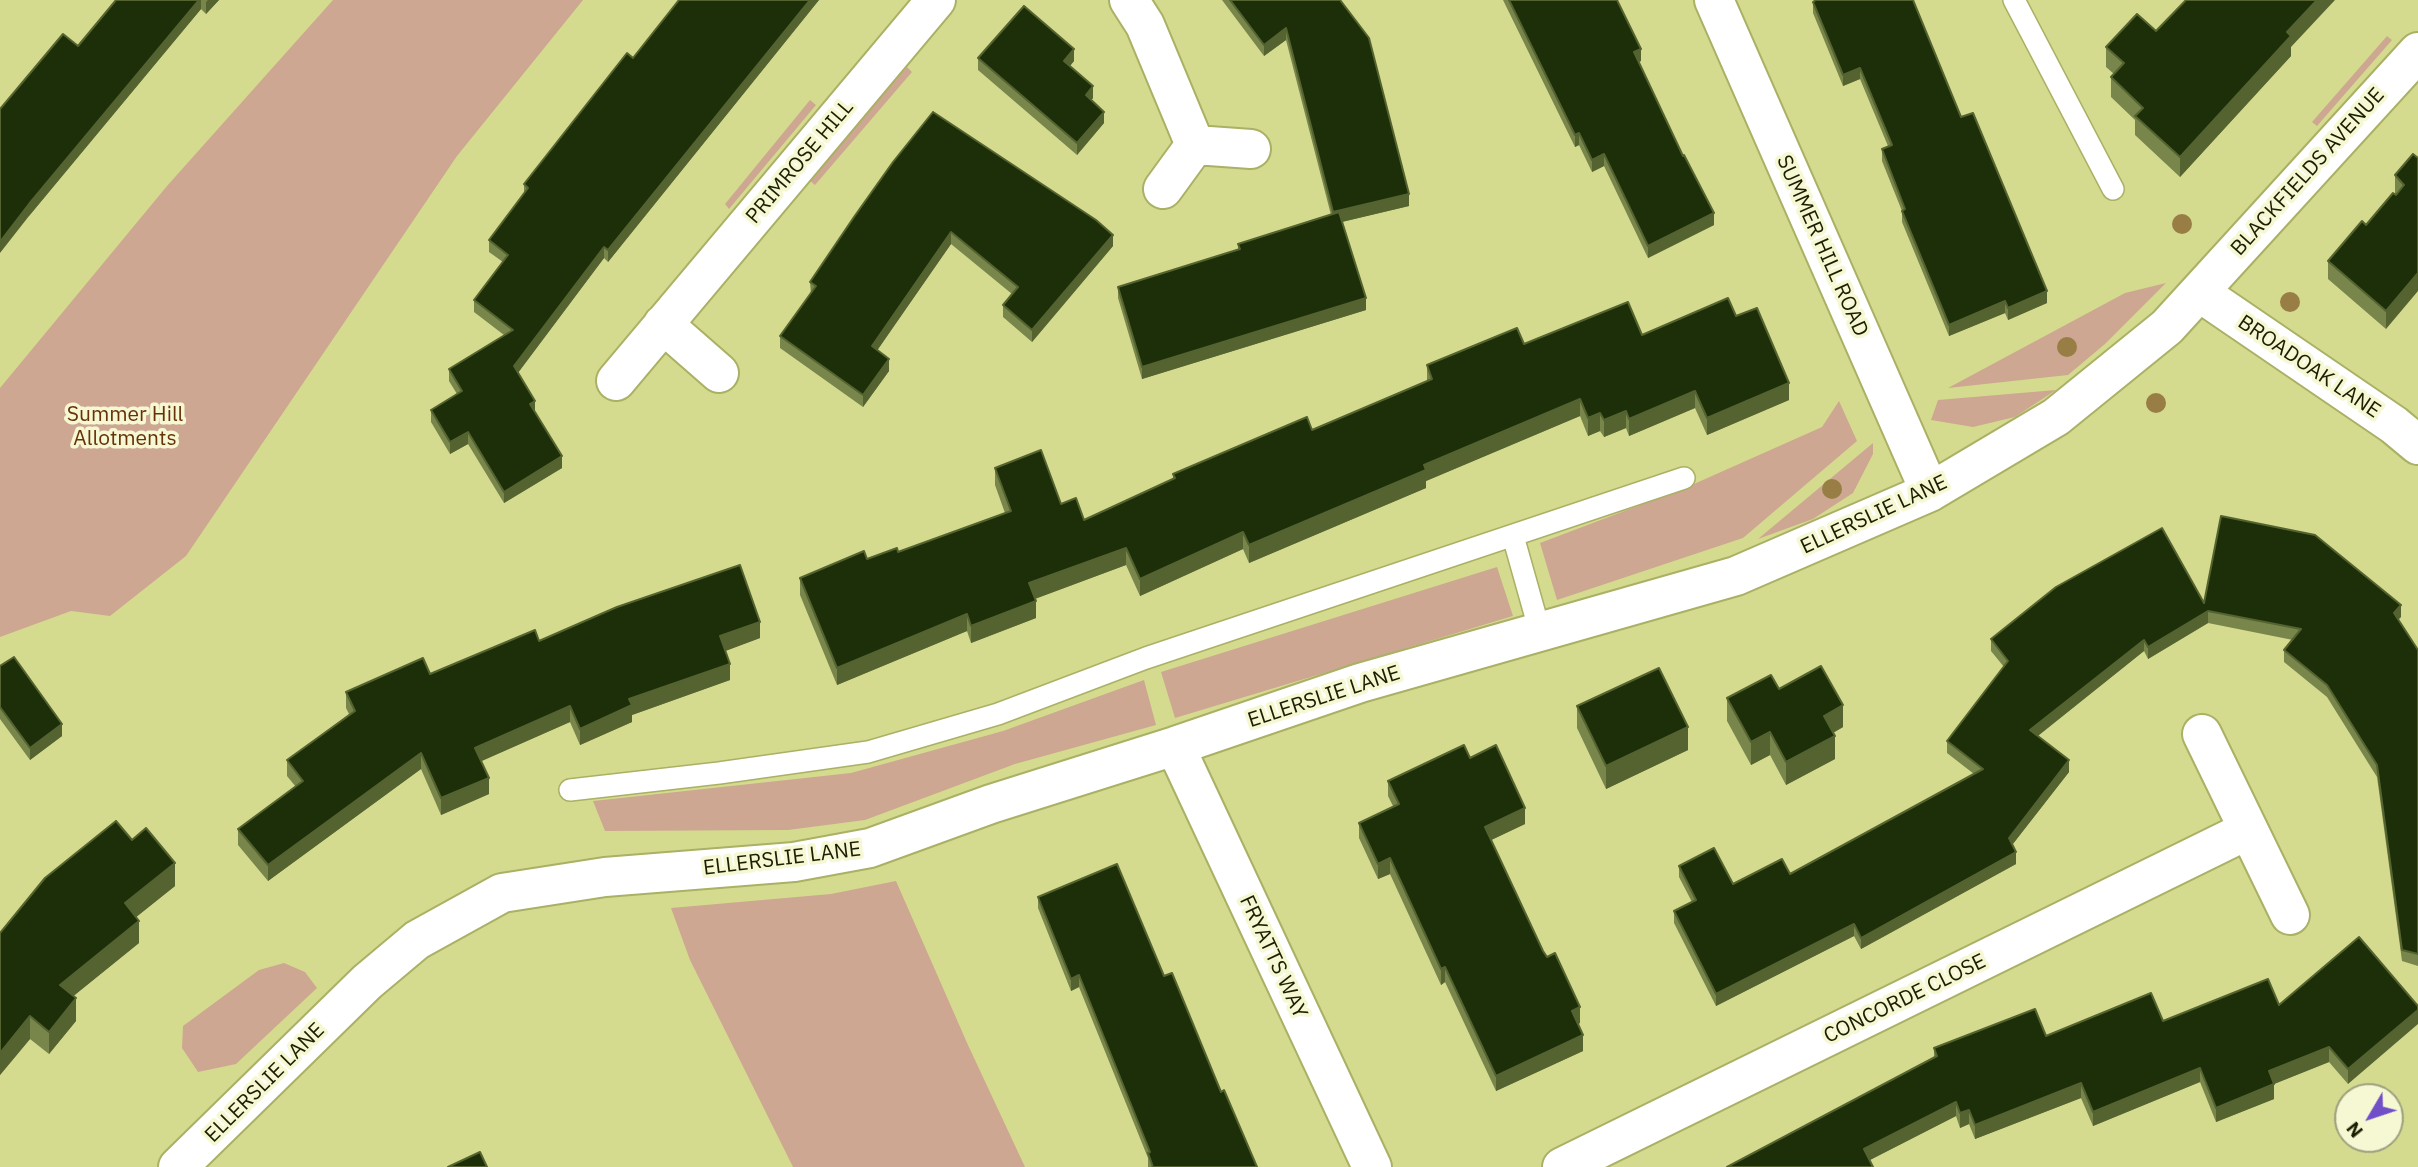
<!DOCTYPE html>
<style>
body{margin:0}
#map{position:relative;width:2418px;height:1167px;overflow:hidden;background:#d5db8e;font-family:"IBM Plex Sans",sans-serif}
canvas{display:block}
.north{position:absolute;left:2334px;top:1083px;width:70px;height:70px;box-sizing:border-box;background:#f5f8d3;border:2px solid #9ea17f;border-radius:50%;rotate:231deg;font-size:19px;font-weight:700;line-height:28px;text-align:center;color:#1c1e00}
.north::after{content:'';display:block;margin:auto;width:24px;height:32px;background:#714fc8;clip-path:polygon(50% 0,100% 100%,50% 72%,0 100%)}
</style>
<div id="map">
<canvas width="2418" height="1167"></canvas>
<div class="north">N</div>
</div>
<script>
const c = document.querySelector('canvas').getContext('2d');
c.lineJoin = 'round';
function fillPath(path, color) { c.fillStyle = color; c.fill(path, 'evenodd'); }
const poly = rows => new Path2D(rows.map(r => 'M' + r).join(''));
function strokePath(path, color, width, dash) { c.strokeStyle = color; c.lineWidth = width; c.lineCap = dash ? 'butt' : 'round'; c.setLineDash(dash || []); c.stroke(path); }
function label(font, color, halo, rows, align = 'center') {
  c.font = font + ' "IBM Plex Sans",sans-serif'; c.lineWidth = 7; c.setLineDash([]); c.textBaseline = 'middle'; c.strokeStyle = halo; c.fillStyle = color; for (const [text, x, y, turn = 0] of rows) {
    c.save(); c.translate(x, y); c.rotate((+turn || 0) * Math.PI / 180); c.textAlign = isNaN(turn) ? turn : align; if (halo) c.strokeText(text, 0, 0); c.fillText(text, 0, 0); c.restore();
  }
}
fillPath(poly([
 [333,0,583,0,457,156,186,556,110,616,71,611,0,637,0,388,167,186],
 [2387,36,2392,40,2317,126,2312,122],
 [907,67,912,72,815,185,809,180],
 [810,100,816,105,729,209,725,204],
 [2166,283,2105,344,2068,375,1948,388,2125,293],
 [2056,390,2015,417,1973,427,1931,420,1938,400],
 [1839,401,1857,441,1743,538,1557,600,1540,543,1685,488,1822,427],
 [1873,443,1873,454,1853,493,1813,519,1758,539],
 [1497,567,1513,616,1175,718,1161,672],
 [1144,680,1156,725,1015,764,865,820,788,830,605,831,593,801,851,773,1003,731],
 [896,881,968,1045,1025,1167,793,1167,690,960,671,908,831,894],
 [284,963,305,972,317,988,236,1064,198,1072,182,1048,183,1026,259,970]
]), '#cda791');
const lane = poly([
 [2014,0,2113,189],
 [1513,536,1540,632],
 [570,790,719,773,868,752,998,714,1146,658,1684,478]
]);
const street = poly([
 [1129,0,1145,25,1195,145],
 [1714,0,1930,492],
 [1163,189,1195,145,1251,149],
 [2199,292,2394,425,2418,445],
 [663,324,719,373],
 [616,381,936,0],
 [2202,734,2290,915],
 [1175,746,1372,1167],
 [178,1167,367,982,417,940,502,893,605,877,794,862,870,848,991,804,1175,746,1360,683,1736,576,1930,492,2056,417,2167,327,2418,52],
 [1562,1167,2248,830]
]);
strokePath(lane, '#aab064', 24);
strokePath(street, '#aab064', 42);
strokePath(lane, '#fff', 21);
strokePath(street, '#fff', 38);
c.fillStyle = '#987e45';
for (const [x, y] of [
 [2182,224],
 [2290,302],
 [2067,347],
 [2156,403],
 [1832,489]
]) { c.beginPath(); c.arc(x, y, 10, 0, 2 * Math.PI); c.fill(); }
fillPath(poly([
 [116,0,219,0,206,14,201,9,29,216,78,46],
 [679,0,819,0,608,262,604,258,518,373,535,412,562,468,504,503,468,444,450,454,431,422,431,410,457,394,449,381,449,369,504,335,474,312,474,300,503,262,489,252,489,240,524,193,524,184,633,58],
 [1222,0,1340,0,1409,206,1342,222,1366,310,1142,379,1118,298,1118,287,1238,250,1238,244,1331,215,1286,40,1264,56],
 [1503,0,1617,0,1641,61,1638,62,1714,225,1648,258,1604,166,1592,172,1579,145,1575,147],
 [1813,2,1961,117,2047,303,2008,320,2005,313,1949,336,1902,222,1902,211,1882,161,1882,149,1888,146,1860,79,1843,86,1813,13],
 [2156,31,2291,47,2291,56,2180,177,2135,135,2135,120,2111,97,2111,77,2114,74,2106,67,2106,47],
 [978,58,1074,61,1070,66,1093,98,1091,100,1104,123,1077,155,978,70],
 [2418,158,2386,329,2328,279,2328,261,2366,225,2395,194,2395,175],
 [854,217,1113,246,1032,342,1003,317,1003,305,1012,294,951,244,877,350,889,371,863,407,780,348,780,336,811,294,810,282],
 [1736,316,1789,400,1707,435,1695,408,1629,436,1626,428,1604,437,1600,431,1588,436,1580,416,1426,481,1426,488,1249,563,1243,549,1140,596,1126,565,1035,599,1036,618,971,643,967,631,837,685,800,595,800,578,898,552,1005,513,995,485,995,468,1061,504,1084,520,1173,479,1173,474,1312,430,1427,382,1427,365,1524,344,1642,335],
 [2204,603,2401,617,2398,619,2418,650,2418,966,2402,961,2377,777,2327,697,2284,662,2284,650,2293,640,2208,623,2148,659,2144,651,2038,736,2069,772,2012,845,2016,864,1861,949,1854,936,1716,1006,1674,923,1674,911,1692,902,1679,877,1679,866,1733,884,1790,874,1974,774,1947,753,1947,741,2004,667,1991,651,1991,639],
 [760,638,725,651,730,680,632,715,632,722,580,745,570,722,481,761,489,794,441,815,421,769,268,881,238,845,238,829,296,787,287,776,287,760,349,714,346,708,346,692,430,674,539,641],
 [0,666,62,736,30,760,0,719],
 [1779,689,1843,727,1833,733,1835,759,1786,785,1770,755,1751,765,1727,721,1727,698],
 [1577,706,1688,750,1606,789,1577,728],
 [1470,758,1525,824,1491,840,1543,951,1580,1023,1578,1024,1583,1051,1496,1091,1445,982,1441,985,1390,874,1378,879,1359,838,1359,823,1393,806,1388,796,1388,781],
 [132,840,175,886,136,917,139,943,73,996,76,1021,49,1054,30,1039,0,1075,0,933],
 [1038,897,1164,976,1257,1167,1148,1167,1148,1158,1079,987,1071,991,1038,908],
 [2359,937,2348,1084,2329,1062,2274,1084,2274,1099,2216,1122,2200,1082,2093,1126,2081,1098,1975,1139,1969,1124,1960,1128,1956,1116,1870,1160,1727,1167,1934,1057,1934,1048,2046,1036,2279,1005]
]), '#78854b');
fillPath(poly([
 [199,0,201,0,201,9,29,216,0,253,0,242,29,204],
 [208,0,219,0,206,14,206,2],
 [810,0,819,0,608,262,608,250],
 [2317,0,2335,0,2291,47,2291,56,2180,177,2180,157,2287,32],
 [1286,28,1286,40,1264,56,1264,45],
 [1074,49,1074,61,1064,73,1064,61],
 [1641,49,1641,61,1634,64,1634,52],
 [1860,68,1860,79,1843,86,1843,75],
 [1093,86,1093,98,1086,107,1086,95],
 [1104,112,1104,123,1077,155,1077,143],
 [1579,133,1579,145,1575,147,1575,135],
 [1604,154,1604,166,1592,172,1592,160],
 [1409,194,1409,206,1333,224,1333,212],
 [1714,213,1714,225,1648,258,1648,246],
 [951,232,951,244,872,358,872,346],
 [1113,235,1113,246,1032,342,1032,330],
 [604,247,604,258,514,378,514,366],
 [2418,273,2418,291,2386,329,2386,311],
 [2047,291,2047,303,2008,320,2008,308],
 [1366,298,1366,310,1142,379,1142,367],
 [2005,301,2005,313,1949,336,1949,325],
 [889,359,889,371,863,407,863,395],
 [1789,383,1789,400,1707,435,1707,418],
 [1695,391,1695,408,1629,436,1629,419],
 [1580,399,1580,416,1426,481,1426,488,1249,563,1249,545,1424,465],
 [535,401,535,413,530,404],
 [1626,411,1626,428,1604,437,1604,420],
 [1600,413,1600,431,1588,436,1588,418],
 [468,432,468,444,450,454,450,442],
 [562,456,562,468,504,503,504,492],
 [1243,532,1243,549,1140,596,1140,579],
 [1126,548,1126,565,1029,601,1029,583],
 [1036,601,1036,618,971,643,971,626],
 [2401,605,2401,617,2394,624,2394,613],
 [2208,611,2208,623,2148,659,2148,647],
 [967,614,967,631,837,685,837,668],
 [760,622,760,638,720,653,720,636],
 [2144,640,2144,651,2030,742,2030,730],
 [730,664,730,680,632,715,632,722,580,745,580,729,629,699],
 [1843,705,1843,727,1824,738,1824,716],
 [570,706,570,722,475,764,475,748],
 [62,724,62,736,30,760,30,748],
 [1688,727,1688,750,1606,789,1606,766],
 [1770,732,1770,755,1751,765,1751,742],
 [1835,736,1835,759,1786,785,1786,762],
 [421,753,421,769,268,881,268,865],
 [2069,760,2069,772,2009,849,2009,838],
 [489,778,489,794,441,815,441,798],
 [1525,808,1525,824,1485,843,1485,827],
 [2016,852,2016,864,1861,949,1861,938],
 [1390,858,1390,874,1378,879,1378,864],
 [175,863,175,886,125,926,125,903],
 [139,921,139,943,60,1007,60,985],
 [1854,924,1854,936,1716,1006,1716,994],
 [1445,967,1445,982,1441,985,1441,969],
 [1079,975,1079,987,1071,991,1071,979],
 [76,998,76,1021,49,1054,49,1032],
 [1580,1007,1580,1023,1572,1027,1572,1011],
 [2418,1010,2418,1024,2348,1084,2348,1069],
 [30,1016,30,1039,0,1075,0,1053],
 [1583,1035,1583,1051,1496,1091,1496,1076],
 [2329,1047,2329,1062,2269,1086,2269,1071],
 [2200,1068,2200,1082,2093,1126,2093,1112],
 [2081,1083,2081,1098,1975,1139,1975,1125],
 [2274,1084,2274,1099,2216,1122,2216,1108],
 [1956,1102,1956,1116,1864,1163,1864,1149],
 [1969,1110,1969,1124,1960,1128,1960,1113]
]), '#546330');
const building = poly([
 [116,0,199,0,29,204,0,242,0,109,63,34,78,46,116,0],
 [679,0,810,0,608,250,604,247,514,366,535,401,530,404,562,456,504,492,468,432,450,442,431,410,462,391,449,369,513,330,474,300,508,255,489,240,528,188,524,184,627,53,633,58,679,0],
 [1230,0,1340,0,1369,38,1409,194,1333,212,1286,28,1264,45,1230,0],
 [1509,0,1617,0,1641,49,1634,52,1683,156,1684,155,1714,213,1648,246,1604,154,1592,160,1579,133,1575,135,1509,0],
 [1816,0,1913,0,1961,117,1973,113,2047,291,2008,308,2005,301,1949,325,1902,211,1905,209,1882,149,1892,145,1860,68,1843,75,1813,2,1816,0],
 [2186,0,2317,0,2287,32,2291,36,2180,157,2135,116,2143,108,2111,77,2124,63,2106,47,2137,14,2156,31,2186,0],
 [1024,6,1074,49,1064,61,1093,86,1086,95,1104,112,1077,143,978,58,1024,6],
 [933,112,1096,220,1113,235,1032,330,1003,305,1018,287,951,232,872,346,889,359,863,395,780,336,816,286,810,282,854,217,893,162,933,112],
 [2413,154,2418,158,2418,273,2386,311,2328,261,2362,221,2366,225,2393,193,2396,195,2404,185,2395,175,2413,154],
 [1339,212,1366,298,1142,367,1118,287,1240,249,1238,244,1339,212],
 [1728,298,1736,316,1757,308,1789,383,1707,418,1695,391,1629,419,1626,411,1604,420,1600,413,1588,418,1580,399,1424,465,1426,470,1249,545,1243,532,1140,579,1126,548,1029,583,1036,601,971,626,967,614,837,668,800,578,864,551,867,559,897,548,898,552,1011,511,995,468,1041,450,1061,504,1076,498,1084,520,1175,478,1173,474,1307,417,1312,430,1432,379,1427,365,1517,328,1524,344,1628,302,1642,335,1728,298],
 [2221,516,2315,535,2401,605,2394,613,2418,650,2418,954,2402,950,2377,765,2327,685,2284,650,2301,629,2208,611,2148,647,2144,640,2030,730,2069,760,2009,838,2016,852,1861,938,1854,924,1716,994,1674,911,1696,900,1679,866,1714,848,1733,884,1782,859,1790,874,1983,769,1947,741,2008,661,1991,639,2056,587,2162,528,2204,603,2221,516],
 [740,565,760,622,720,636,730,664,629,699,632,705,580,729,570,706,475,748,489,778,441,798,421,753,268,865,238,829,303,781,287,760,355,711,346,692,423,658,430,674,535,630,539,641,617,607,740,565],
 [14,657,62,724,30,748,0,707,0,666,14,657],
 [1821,666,1843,705,1824,716,1835,736,1786,762,1770,732,1751,742,1727,698,1771,675,1779,689,1821,666],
 [1659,668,1688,727,1606,766,1577,706,1659,668],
 [1464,745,1470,758,1496,745,1525,808,1485,827,1543,951,1547,957,1555,953,1580,1007,1572,1011,1583,1035,1496,1076,1445,967,1441,969,1390,858,1378,864,1359,823,1399,804,1388,781,1464,745],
 [116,821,132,840,146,828,175,863,125,903,139,921,60,985,76,998,49,1032,30,1016,0,1053,0,933,45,878,116,821],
 [1117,864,1164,976,1172,973,1221,1092,1224,1090,1257,1167,1153,1167,1148,1153,1150,1152,1079,975,1071,979,1038,897,1117,864],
 [2359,937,2418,1006,2418,1010,2348,1069,2329,1047,2269,1071,2274,1084,2216,1108,2200,1068,2093,1112,2081,1083,1975,1125,1969,1110,1960,1113,1956,1102,1864,1149,1873,1167,1727,1167,1937,1056,1934,1048,2035,1009,2046,1036,2151,993,2163,1021,2268,979,2279,1005,2359,937],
 [480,1152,487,1167,448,1167,480,1152]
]);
fillPath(building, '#1c2f08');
strokePath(building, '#546330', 2);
label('21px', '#1c1e00', '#f5f8d3', [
 ["PRIMROSE HILL",800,162,-50],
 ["BLACKFIELDS AVENUE",2308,172,-48],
 ["SUMMER HILL ROAD",1822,246,66],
 ["BROADOAK LANE",2309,367,34],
 ["ELLERSLIE LANE",1874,515,-25],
 ["ELLERSLIE LANE",1324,697,-18],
 ["ELLERSLIE LANE",782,859,-7],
 ["FRYATTS WAY",1273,957,65],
 ["CONCORDE CLOSE",1905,999,-26],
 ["ELLERSLIE LANE",265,1083,-45]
]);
label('21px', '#673209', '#f5f8d3', [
 ["Summer Hill",125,415],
 ["Allotments",125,439]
]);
</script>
